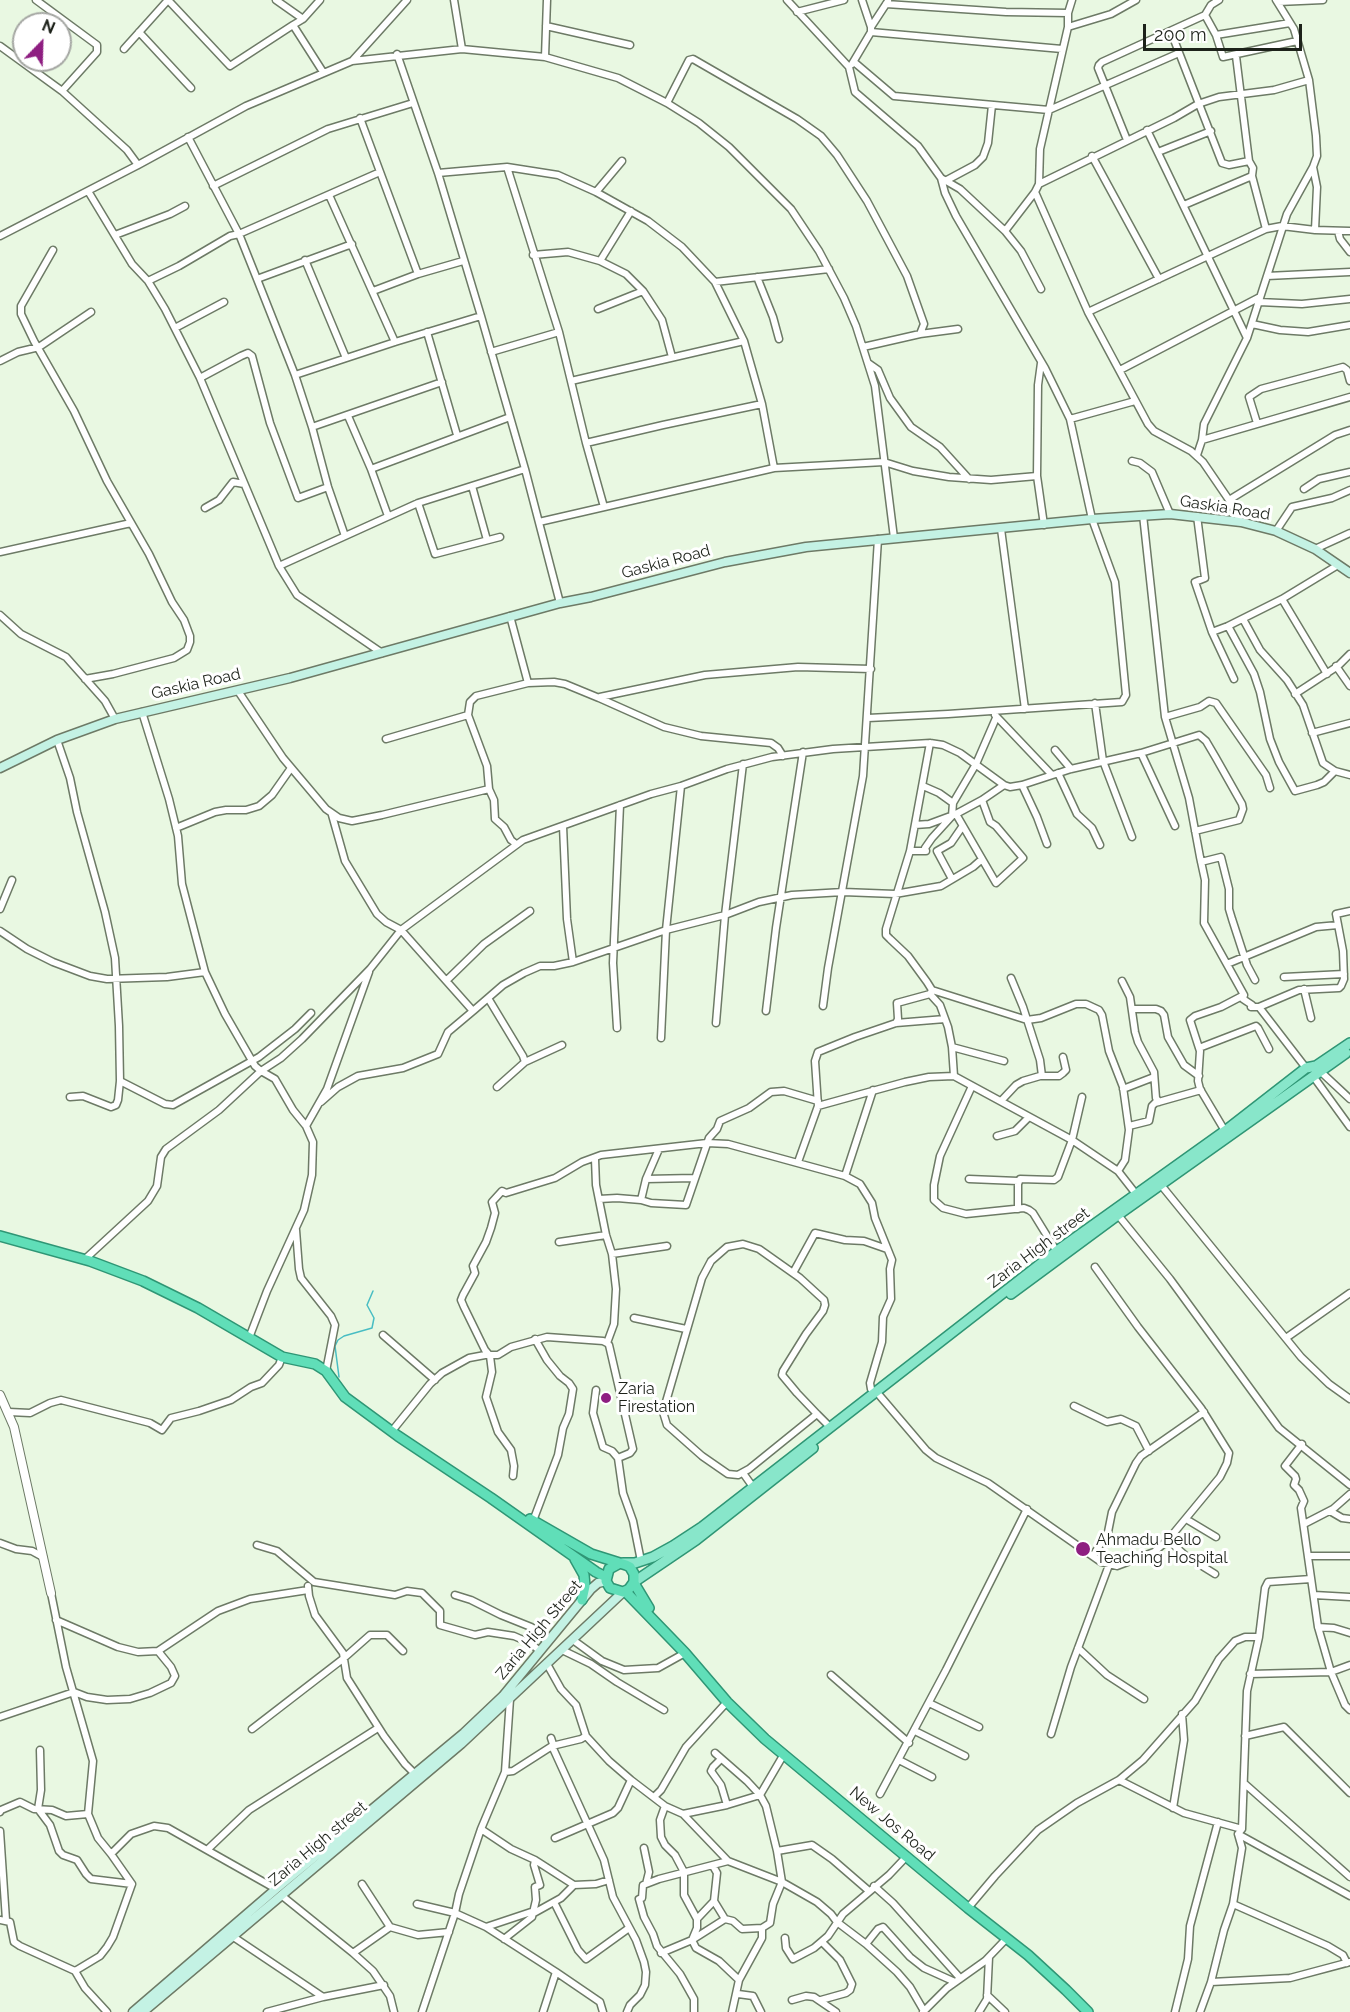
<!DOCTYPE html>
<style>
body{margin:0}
#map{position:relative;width:1350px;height:2012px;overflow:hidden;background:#e9f8e2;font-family:Raleway,sans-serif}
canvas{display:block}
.north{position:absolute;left:12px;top:12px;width:60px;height:60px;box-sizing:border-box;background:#fff;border:2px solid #a5a7a3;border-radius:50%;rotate:23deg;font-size:16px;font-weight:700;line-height:24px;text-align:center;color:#1d221a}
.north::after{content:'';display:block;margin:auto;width:21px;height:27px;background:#8e1e81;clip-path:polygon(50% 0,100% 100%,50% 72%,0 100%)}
.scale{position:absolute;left:1143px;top:24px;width:159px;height:27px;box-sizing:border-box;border:3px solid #1d221a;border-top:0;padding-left:8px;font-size:18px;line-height:21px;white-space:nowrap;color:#1d221a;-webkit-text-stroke:4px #fff;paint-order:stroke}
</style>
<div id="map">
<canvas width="1350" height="2012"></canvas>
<div class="north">N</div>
<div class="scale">200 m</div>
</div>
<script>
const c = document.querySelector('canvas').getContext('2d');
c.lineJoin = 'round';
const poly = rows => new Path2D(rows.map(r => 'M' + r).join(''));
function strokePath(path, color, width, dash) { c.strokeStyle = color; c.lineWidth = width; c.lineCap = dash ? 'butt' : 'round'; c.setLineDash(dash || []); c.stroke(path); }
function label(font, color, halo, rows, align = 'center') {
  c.font = font + ' Raleway,sans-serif'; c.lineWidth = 6; c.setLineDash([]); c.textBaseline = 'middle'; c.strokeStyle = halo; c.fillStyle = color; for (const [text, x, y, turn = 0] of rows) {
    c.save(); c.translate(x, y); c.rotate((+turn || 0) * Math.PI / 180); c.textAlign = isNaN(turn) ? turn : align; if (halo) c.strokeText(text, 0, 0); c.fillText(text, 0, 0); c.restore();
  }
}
strokePath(poly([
 [339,1377,335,1346,338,1340,344,1336,372,1328,374,1318,367,1305,373,1291]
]), '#48bdc3', 1.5);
const minor = poly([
 [36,0,97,45,97,52,62,91],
 [276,0,303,19,320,0],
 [454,0,462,49],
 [787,0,849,67,855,92,918,146,941,178,945,193,956,216,1045,368,1070,419,1092,519,1115,582,1126,695,1122,702,948,714,868,718],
 [862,0,871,27],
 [1278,2,1323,0],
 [886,4,1006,12,1068,13],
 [797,12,844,0],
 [1205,15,1216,35,1223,57,1297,41],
 [303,19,293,25,323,72],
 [546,26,630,45],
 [1068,27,1111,14,1136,0],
 [139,32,191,88],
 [871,32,1062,49],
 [1171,32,1222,163,1229,165,1249,161],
 [1216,35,1290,23],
 [0,46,62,91,127,150,138,165],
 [124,49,168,0,230,66,293,25],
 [397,54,438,173,481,316,525,469,560,603],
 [1236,56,1249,161,1253,168,1252,176,1266,229],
 [545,57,547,0],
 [353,60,407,0],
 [854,62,894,96,1049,110,1179,53],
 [852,64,871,32,871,27,888,1],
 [667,103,689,60,693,59,797,119,821,136,837,155,867,201,907,276,924,324,920,334],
 [360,118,418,274],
 [1147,130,1247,338],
 [188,137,239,234,257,279,295,375,312,427,328,487,345,536],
 [1127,140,1098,68,1099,65,1102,62,1205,15,1211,5,1219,0],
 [1158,152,1211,131],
 [1092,156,1159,279],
 [507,167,559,332,586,443,604,507],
 [1313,167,1317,187,1315,230],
 [438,173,507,167,558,175,596,192,648,221,682,247,715,282,744,341,762,404,774,468],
 [941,178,960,189,1005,231,1021,251,1041,289],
 [947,180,975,165,983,157,988,143,992,105],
 [1039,184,1174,118,1198,104,1219,97,1274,90,1309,80],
 [213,186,328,129,413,103],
 [88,191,132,264,148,281,165,309,200,378,279,566,297,595,382,653],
 [596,192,622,161],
 [1035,192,1088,312,1148,424,1154,431,1191,451,1203,462,1229,500,1241,522],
 [329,195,395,342],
 [1184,205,1252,176],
 [1005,231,1035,192,1039,184,1040,149,1068,27,1068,13,1072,0],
 [1338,231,1340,239,1350,252],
 [115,235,170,214,185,206],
 [0,236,138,165,246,106,352,61,462,49,545,57,618,78,667,103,699,123,729,147,791,209,819,251,844,298,856,326,875,386,894,538],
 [53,250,21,306,21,314,34,341,74,411,107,481,149,554,172,602,184,620,190,636,190,642,187,650,174,658,113,674,85,679],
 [533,255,568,252,600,261,626,274,643,291,662,320,672,357],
 [305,260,346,358],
 [600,261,631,211],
 [1267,276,1350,272],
 [757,277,773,317,779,339],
 [257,279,352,244],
 [148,281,179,266,230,236,239,234,380,172],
 [715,282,829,269],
 [373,291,418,274,463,261],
 [1259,302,1302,304,1350,299],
 [598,309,643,291],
 [1088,312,1266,229,1282,226,1315,230,1350,231],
 [1252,324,1280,330,1308,332,1350,325],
 [175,328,224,302],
 [427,332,457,435],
 [863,347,920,334,958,329],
 [491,352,559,332],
 [0,361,18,352,39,347,91,312],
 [868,363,878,370,890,398,911,427,940,447,969,479],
 [1120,370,1260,297],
 [295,375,395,342,481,316],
 [200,378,241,356,248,353,252,356,270,423,298,498,328,487],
 [571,381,744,341],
 [348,416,371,469,388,516],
 [1070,419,1135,401],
 [1257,423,1249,397,1261,389,1343,367,1347,370,1350,381],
 [312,427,442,382],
 [1202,440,1350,397],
 [586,443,663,425,762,404],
 [1197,455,1202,440,1204,424,1247,338,1287,214,1313,167,1317,156,1316,136,1309,80,1294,29,1276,0],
 [1132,461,1140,463,1152,472,1170,514],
 [371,469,510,417],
 [1037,476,1044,525],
 [472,486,487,540],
 [1304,489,1319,479,1350,472],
 [1229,500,1335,435,1350,430],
 [418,503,435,554,500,537],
 [205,508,219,500,233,482,244,484],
 [1143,515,1165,717,1189,798,1200,857,1205,880,1204,923,1244,995,1243,999,1252,1005,1251,1007,1259,1007,1306,1068],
 [1197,516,1205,578,1195,582,1212,632],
 [539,522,774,468,884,462,913,471,949,477,991,480,1037,476,1038,385,1041,363],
 [1001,529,1025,709],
 [1276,531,1292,507,1332,498,1350,490],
 [1315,549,1350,533],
 [0,552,131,523],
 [279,566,418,503,525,469],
 [1282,599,1327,674],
 [0,615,21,634,66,657,105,701,115,719],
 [510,616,528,683],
 [1243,619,1260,650,1287,680,1303,705,1323,763,1335,771,1350,775],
 [1228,626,1212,632,1234,679],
 [1336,666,1350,686],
 [238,691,283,758,326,809,339,818,352,821,382,815,489,789],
 [1295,694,1338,666,1350,654],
 [600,697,705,675,798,667,871,669],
 [1095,703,1103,761,1132,837],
 [142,712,169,799,178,836,182,884,205,972,225,1014,255,1066,261,1071,275,1079,293,1110,306,1126,313,1142,312,1175,304,1210,267,1291,249,1338],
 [995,715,1052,775],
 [1165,717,1200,707,1209,701,1216,703,1266,775,1270,788],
 [1312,733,1350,723],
 [386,739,468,715],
 [57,740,70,778,77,812,105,912,115,958,119,1026,120,1081,118,1100,116,1105,111,1107,83,1096,70,1097],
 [930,743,910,851,886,929,886,935,890,939,908,956,927,982,932,990,930,994,940,1005,948,1027,952,1047,954,1076],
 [1055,750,1071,769],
 [1141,753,1175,826],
 [1335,771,1324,782,1317,785,1295,791,1279,762,1270,739,1260,692,1254,674,1228,626,1282,599,1338,565],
 [1058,773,1077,814,1092,828,1100,845],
 [1022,785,1037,817,1047,844],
 [923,786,939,793,953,803],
 [956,814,996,883,1023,858,996,826,990,822,982,800],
 [332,815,345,861,377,914,386,922,401,930,473,1011,503,985,524,973,540,966,554,966,573,962,666,930,725,915,759,902,792,895,843,892,895,894,941,886,973,867,981,860],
 [915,825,929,824,956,814,982,800,1004,785,1010,787,1022,785,1071,769,1141,753,1199,735,1206,741,1216,758,1242,804,1243,809,1239,820,1195,831],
 [563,826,567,919,573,962],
 [176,828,215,812,226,810,246,810,259,806,272,795,291,768],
 [516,844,511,840,504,827,495,819,494,800,489,789,487,766,468,715,470,702,476,696,528,683,554,682,565,684,599,698,664,727,701,736,771,743,778,748,783,756],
 [910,851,926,851,925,848,932,838,952,816,953,803,976,764,996,718],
 [1201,862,1221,857,1229,889,1229,909,1232,919,1247,965,1255,980],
 [952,879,937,851,951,843,962,827],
 [0,909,12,880],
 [0,931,27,949,53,962,90,976,107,979,167,977,205,972],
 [1227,964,1316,927,1338,925],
 [1284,977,1344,974],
 [1011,978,1023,1007,1040,1060,1042,1076],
 [447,980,484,944,530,911],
 [1122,981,1130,997,1135,1032,1138,1042,1154,1072,1156,1098,1159,1102],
 [1304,989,1311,1018],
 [932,990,1027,1020,1041,1018,1076,1004,1086,1004,1099,1010,1102,1015,1109,1051,1123,1087,1129,1130,1125,1160,1118,1171],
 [488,998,523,1056,525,1062,497,1087],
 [823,1006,828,968,863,776,878,539],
 [1259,1007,1299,990,1339,988,1341,986,1344,979,1343,951,1336,914,1350,911],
 [1132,1009,1156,1009,1161,1011,1164,1015,1168,1037,1184,1065,1199,1076],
 [766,1011,776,928,803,752],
 [716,1023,725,915,743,764],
 [896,1023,898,1019,897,1003,930,994],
 [617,1028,613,963,620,805],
 [661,1038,666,930,681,786],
 [952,1047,1004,1061],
 [1199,1048,1256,1026,1258,1028,1269,1049],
 [525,1062,562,1045],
 [1320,1071,1350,1099],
 [1313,1076,1350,1127],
 [120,1081,165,1104,173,1105,259,1057,295,1029,311,1013],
 [972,1086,940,1156,934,1185,934,1200,943,1208,966,1214,1024,1208,1029,1210,1033,1213,1057,1252],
 [1123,1089,1154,1077],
 [1001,1101,1016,1085,1023,1081,1040,1076,1059,1076,1063,1073,1066,1070,1063,1057],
 [321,1102,338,1087,358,1076,403,1068,438,1054,448,1032,473,1011],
 [818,1106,905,1082,929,1077,954,1076,1072,1140,1118,1171,1136,1194],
 [306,1126,327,1089,369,972],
 [1129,1126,1149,1121,1152,1106,1155,1103,1201,1090],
 [1225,1131,1200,1089,1198,1081,1200,1051,1190,1020,1195,1016,1221,1007,1244,995],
 [997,1136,1015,1131,1029,1117],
 [595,1159,596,1185,606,1235,612,1254,616,1289,614,1324,607,1343,609,1345,633,1449,630,1453,618,1458],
 [798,1162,818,1106,815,1061,818,1052,855,1037,896,1023,945,1019],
 [845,1176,873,1090],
 [646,1179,694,1178],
 [969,1179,1018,1181],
 [1161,1185,1301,1357,1329,1384,1350,1399],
 [599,1199,617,1198,641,1200,651,1203,686,1205,709,1138,717,1129,720,1121,749,1108,771,1092,784,1091,818,1101],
 [641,1200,646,1179,659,1149],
 [1018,1209,1018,1184,1020,1179,1054,1180,1058,1177,1072,1140,1082,1097],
 [1118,1215,1170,1279,1279,1428,1350,1485],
 [296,1230,299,1269,301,1278,331,1316,335,1325,326,1371],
 [559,1242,606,1235],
 [612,1254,667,1246],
 [84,1260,148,1201,157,1186,161,1157,166,1149,219,1110,261,1071,281,1058,302,1039,370,969,401,930,523,840,651,794,681,786,727,769,772,757,833,749,930,743,943,745,960,753,1004,785],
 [793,1273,815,1233,845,1240,864,1241,887,1249],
 [634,1318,686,1329],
 [383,1335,435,1380],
 [1286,1338,1350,1293],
 [596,1390,593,1413,603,1447,612,1451,618,1458,623,1493,633,1521,641,1561],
 [880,1396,926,1450,936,1458,988,1483,1101,1562,1117,1566,1154,1552,1168,1540,1220,1477,1227,1463,1229,1453,1201,1408,1138,1327,1095,1267],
 [1074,1406,1107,1422,1121,1419,1136,1426,1149,1451],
 [9,1412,30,1413,50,1403,61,1400,150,1423,162,1430,171,1418,199,1411,231,1400,251,1387,262,1383,279,1365,282,1357],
 [817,1414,749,1469,738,1475,728,1474,702,1456,667,1425,663,1412,702,1278,711,1261,727,1247,743,1244,759,1249,800,1278,824,1300,825,1305,823,1311,806,1334,783,1371,782,1375,797,1393,817,1414,830,1427],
 [392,1431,430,1384,442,1373,469,1358,485,1355,498,1355,511,1347,547,1337,603,1341,607,1343],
 [1302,1444,1285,1466,1295,1476,1296,1479,1294,1485,1299,1490,1304,1501,1301,1508,1318,1627,1331,1672,1345,1705,1350,1710],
 [743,1473,753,1487],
 [513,1476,514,1466,511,1450,498,1432,486,1397,492,1372,490,1356,485,1350,464,1307,461,1300,463,1295,475,1273,473,1266,486,1242,491,1228,495,1213,492,1202,502,1191,506,1193,555,1178,582,1162,601,1155,707,1143,728,1144,845,1176,860,1184,872,1203,875,1218,892,1260,890,1269,891,1299,883,1317,882,1342,870,1383,871,1389,875,1393],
 [1330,1511,1342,1518,1350,1519],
 [1186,1519,1216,1537],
 [533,1521,558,1455,563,1428,569,1414,573,1389,569,1383,560,1376,547,1360,535,1339],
 [1304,1524,1333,1509,1350,1494],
 [1168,1540,1186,1556,1215,1574],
 [0,1543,16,1549,32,1551,43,1557],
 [257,1545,277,1551,314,1582,395,1595,407,1591,422,1593,440,1611,440,1625,475,1635,488,1632,514,1636,530,1643,540,1651],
 [1093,1556,1108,1532,1112,1512,1136,1463,1141,1456,1204,1412],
 [1308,1556,1350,1556],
 [308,1586,309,1596,315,1615,343,1653,347,1678,384,1736,405,1764,415,1774],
 [51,1593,66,1667,93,1761,88,1814,98,1838,111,1854,131,1834,154,1826,168,1828,276,1889],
 [455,1595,471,1600,501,1615,531,1627,541,1634,547,1643],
 [1314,1595,1350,1597],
 [56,1620,118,1647,138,1652,158,1651],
 [1318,1627,1334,1628,1350,1633],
 [573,1640,602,1661,624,1670,658,1668,685,1653],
 [1078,1648,1107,1675,1144,1699],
 [562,1650,591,1664,617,1682,664,1710],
 [1250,1674,1331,1672,1350,1665],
 [831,1675,909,1743],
 [510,1699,505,1772,481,1829,459,1894,455,1913,486,1927,556,1972,543,2012],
 [929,1703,979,1727],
 [0,1717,74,1692,87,1697,107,1700,130,1699,150,1693,171,1683,175,1676,171,1667,158,1651,218,1611,250,1599,308,1590],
 [252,1729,344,1658,370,1635,387,1635,403,1651],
 [915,1731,965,1756],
 [1051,1734,1071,1667,1109,1565],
 [586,1736,609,1761,631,1780,665,1806,683,1814,728,1861,782,1882,773,1904,770,1923,762,1928,762,1938,739,1980,732,2012],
 [1245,1736,1284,1727,1350,1793],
 [551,1738,553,1744,552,1746,604,1860,613,1897,636,1940,644,1962,646,1972,645,1985,640,1995,630,2005,627,2012],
 [40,1750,41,1790,38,1809,50,1825,59,1851,63,1855,77,1860,86,1874,91,1879,132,1884,113,1937,107,1947,100,1956,75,1971],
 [715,1753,747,1781,760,1795,766,1806,777,1851,782,1882,817,1902,831,1914,837,1922,866,1944,897,1972,910,1987,924,2011],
 [721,1759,713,1767,711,1771,721,1785,727,1805],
 [899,1760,932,1777],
 [505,1772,513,1771,552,1746,581,1739,586,1736,576,1705,561,1689,547,1664],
 [1119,1780,1184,1813,1242,1829],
 [1245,1784,1350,1877],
 [880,1794,946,1670,1027,1509],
 [654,1797,661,1790,686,1747,727,1702],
 [665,1806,660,1820,661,1837,665,1845,675,1855,684,1872,684,1895,697,1919,697,1928,692,1940,696,1948,719,1961,739,1980],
 [1173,1808,1184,1740,1182,1714],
 [0,1812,1,1810,20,1802,34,1809,52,1810,66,1816,88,1814],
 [683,1814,727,1805,760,1795,784,1754],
 [481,1829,511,1849,535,1860,574,1885,596,1884,609,1880],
 [0,1831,6,1920],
 [1238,1834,1350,1896],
 [555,1838,613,1813,618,1808,631,1780],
 [644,1848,649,1872,646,1884,643,1885,642,1898,639,1899,644,1917,653,1934,657,1946,680,1974,694,1999,694,2012],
 [207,1850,249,1810,378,1728],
 [777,1851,812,1845,832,1859,869,1891],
 [111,1854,132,1884],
 [713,1866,717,1873,714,1901],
 [362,1884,390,1927,418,1935,449,1932],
 [646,1884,659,1879,728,1861],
 [874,1886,893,1903,960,1978],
 [281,1895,353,1953,373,1971,390,1996,394,2012],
 [554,1902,578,1950,586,1959,629,1928],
 [417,1904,455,1913,422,2012],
 [1233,1904,1328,1946,1343,1955,1347,1963],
 [968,1908,995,1876,1038,1830,1077,1803,1119,1780,1143,1760,1195,1701,1219,1659,1235,1641,1245,1637,1259,1637],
 [534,1913,561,1898,574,1885],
 [697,1919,714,1901,725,1919],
 [0,1920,10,1922,14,1942,20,1946,75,1971,85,1988,107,2012],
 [486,1927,534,1911],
 [232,1936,323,1997,384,1985],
 [785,1938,786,1948,793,1959,814,1948,828,1936,843,1914,889,1875,907,1856],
 [504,1939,532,1917,536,1900,535,1887,540,1885,534,1865,535,1860],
 [866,1944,878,1929,883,1927,910,1957,924,1968,955,1982],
 [353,1953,390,1927],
 [661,1953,692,1940,725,1919,733,1921,742,1929,762,1928],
 [556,1972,600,2002,603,2012],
 [1211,1982,1290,1978,1350,1962],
 [738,1994,753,1996,761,2012],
 [987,1995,1005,2012],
 [792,2000,806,1996,814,1997,836,2012],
 [821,2000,846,1993,850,1990,852,1984,840,1960,822,1942],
 [267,2012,323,1997],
 [923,2012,947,1988,985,1961,1007,1938],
 [979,2012,987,1999,989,1957],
 [1175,2012,1188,1959,1190,1926,1218,1822],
 [1200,2012,1211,1982,1224,1930,1233,1904,1242,1848,1238,1834,1242,1829,1247,1691,1259,1637,1265,1588,1268,1582,1311,1579]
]);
const tertiary = poly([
 [0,1395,14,1427,51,1593]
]);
const secondary = poly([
 [0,768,57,740,115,719,290,678,560,603,591,597,725,562,806,547,1092,519,1170,514,1241,522,1276,531,1315,549,1350,573],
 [133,2012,276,1889,464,1733,503,1696,591,1589,598,1583,606,1581],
 [143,2012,461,1744,623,1592]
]);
const primary = poly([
 [1011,1294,1118,1215,1346,1053],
 [623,1563,635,1563,653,1557,673,1546,702,1527,1057,1251,1225,1131,1306,1068,1316,1066,1350,1043],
 [634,1582,696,1540,813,1448]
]);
const trunk = poly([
 [0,1236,90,1261,143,1281,198,1308,282,1357,315,1364,326,1371,345,1397,398,1436,491,1498,596,1572,606,1577],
 [530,1519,591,1554,626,1565,630,1567,634,1574,634,1582,629,1589,623,1592,610,1588,606,1581,609,1569,620,1563],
 [575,1559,584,1575,585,1586,582,1600],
 [634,1583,649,1608],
 [625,1591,685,1653,727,1702,765,1739,968,1908,1028,1955,1066,1990,1088,2012]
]);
strokePath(minor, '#6d7a66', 9);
strokePath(tertiary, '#6d7a66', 10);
strokePath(secondary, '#6d7a66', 11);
strokePath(primary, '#2f9675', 12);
strokePath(trunk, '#2f9675', 12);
strokePath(minor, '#fff', 6);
strokePath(tertiary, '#fff', 8);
strokePath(secondary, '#c4f2e4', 8);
strokePath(primary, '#88e6ca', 9);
strokePath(trunk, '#60deb8', 9);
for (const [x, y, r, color] of [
 [606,1398,6,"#8e1e81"],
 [1083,1549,8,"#8e1e81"]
]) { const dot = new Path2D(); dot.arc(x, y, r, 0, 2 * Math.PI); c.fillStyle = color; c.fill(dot); strokePath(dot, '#fff', 2); }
label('16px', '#1d221a', '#fff', [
 ["Gaskia Road",1225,508,9],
 ["Gaskia Road",666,562,-15],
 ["Gaskia Road",196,684,-13],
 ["Zaria High street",1039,1248,-37],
 ["Zaria High Street",539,1630,-50],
 ["New Jos Road",892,1824,40],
 ["Zaria High street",318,1844,-40]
]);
label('16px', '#1d221a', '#fff', [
 ["Zaria",618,1389],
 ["Firestation",618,1407],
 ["Ahmadu Bello",1096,1540],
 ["Teaching Hospital",1096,1558]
], 'left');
</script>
